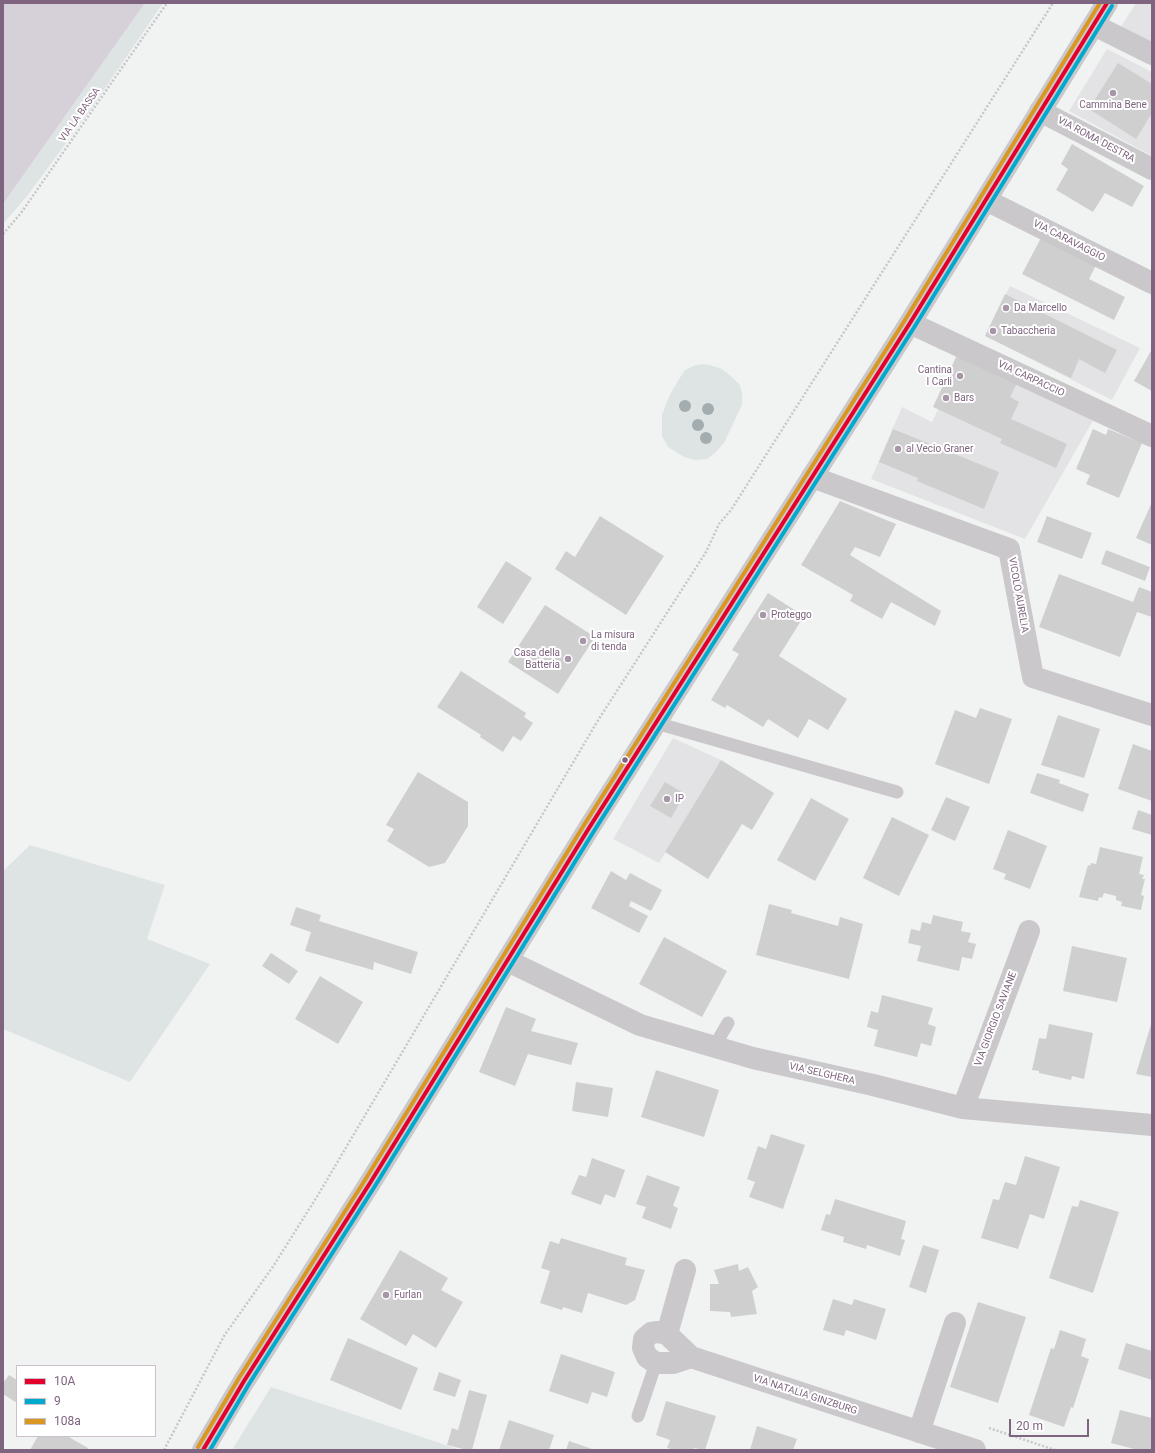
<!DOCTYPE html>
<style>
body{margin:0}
#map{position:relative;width:1155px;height:1453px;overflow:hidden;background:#f1f3f2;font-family:Roboto,sans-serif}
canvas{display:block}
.frame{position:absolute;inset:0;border:4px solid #7e647f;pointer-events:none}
.legend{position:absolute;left:16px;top:1365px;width:140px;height:72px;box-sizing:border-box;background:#fff;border:1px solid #cbc1cc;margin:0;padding:5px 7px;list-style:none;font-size:12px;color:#7e647f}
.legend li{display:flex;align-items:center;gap:8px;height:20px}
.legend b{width:20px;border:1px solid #cbc1cc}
.scale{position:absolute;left:1009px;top:1419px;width:80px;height:18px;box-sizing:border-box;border:2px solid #7e647f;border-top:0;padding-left:5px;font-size:12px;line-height:14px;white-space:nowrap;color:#7e647f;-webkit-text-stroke:3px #fff;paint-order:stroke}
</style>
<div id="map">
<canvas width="1155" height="1453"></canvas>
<div class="frame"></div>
<ul class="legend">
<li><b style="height:5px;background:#e4002b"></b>10A</li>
<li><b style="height:5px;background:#00a9ce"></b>9</li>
<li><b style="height:5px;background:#d99620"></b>108a</li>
</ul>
<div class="scale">20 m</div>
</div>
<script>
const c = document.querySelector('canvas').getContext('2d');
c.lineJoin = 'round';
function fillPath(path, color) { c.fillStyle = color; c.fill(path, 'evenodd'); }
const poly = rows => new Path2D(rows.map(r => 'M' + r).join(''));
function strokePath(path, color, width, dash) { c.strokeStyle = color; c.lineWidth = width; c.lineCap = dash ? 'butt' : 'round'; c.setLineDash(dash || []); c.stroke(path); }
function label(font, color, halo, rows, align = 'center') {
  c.font = font + ' Roboto,sans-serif'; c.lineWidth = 4; c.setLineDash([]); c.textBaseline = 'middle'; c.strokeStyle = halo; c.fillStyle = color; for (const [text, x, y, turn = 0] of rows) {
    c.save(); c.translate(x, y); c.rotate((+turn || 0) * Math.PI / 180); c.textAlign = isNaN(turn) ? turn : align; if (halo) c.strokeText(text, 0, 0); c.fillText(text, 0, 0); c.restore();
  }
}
fillPath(poly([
 [1136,3,1152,3,1152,44,1120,28],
 [1107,49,1152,72,1152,156,1069,111],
 [1010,286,1140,348,1112,400,985,336],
 [964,355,1095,417,1025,539,871,479,902,407,932,422],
 [673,738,721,760,659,863,613,839]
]), '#e3e3e5');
fillPath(poly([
 [145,3,163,3,89,112,28,195,3,224,3,204],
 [702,364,710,365,722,369,732,377,740,385,742,394,742,405,724,443,716,452,707,459,695,460,684,457,668,447,662,436,662,415,670,394,681,376,685,370,693,366],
 [30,845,165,885,147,939,210,964,130,1082,3,1029,3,871],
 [271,1387,440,1443,460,1450,232,1450]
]), '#dee4e4');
fillPath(poly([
 [3,3,145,3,3,204]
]), '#d6d0d9');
fillPath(poly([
 [1118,63,1152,84,1152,113,1136,139,1089,109],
 [1072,144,1144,186,1132,207,1105,193,1093,212,1056,190,1068,169,1061,164],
 [1043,234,1097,263,1089,279,1125,297,1114,320,1022,274],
 [1005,294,1117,350,1105,373,1079,359,1071,378,985,336],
 [1152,349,1152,391,1134,381],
 [957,355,1017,383,1010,397,1019,402,1011,419,1067,444,1056,468,1000,443,1002,439,933,407],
 [893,429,999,472,984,509,917,481,918,478,879,462],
 [1093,429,1106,435,1108,429,1142,443,1119,498,1086,484,1090,475,1076,469],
 [840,501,896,524,880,557,855,547,850,555,941,611,935,626,891,602,882,619,850,601,853,595,801,565],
 [1152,502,1152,545,1136,538],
 [600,516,664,556,626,615,555,569,566,551,575,557],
 [1047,516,1092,533,1082,559,1037,542],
 [1106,550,1150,567,1145,581,1101,564],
 [506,561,532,578,503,624,477,607],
 [1059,574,1133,602,1139,587,1152,592,1152,617,1137,612,1120,657,1039,627],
 [768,593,804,616,779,656,847,699,828,730,809,719,798,738,768,719,763,727,727,705,725,708,711,700,739,654,732,650],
 [545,605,595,637,558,694,508,662],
 [461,671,526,713,524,717,533,723,521,741,513,736,503,752,480,737,481,735,437,707],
 [980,708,1012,719,989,784,935,764,955,710,976,718],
 [1058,715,1100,729,1084,778,1041,765],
 [1133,744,1152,751,1152,801,1118,789],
 [721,760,774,793,752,830,742,824,708,879,665,852],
 [418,772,468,802,468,826,445,863,429,867,387,841,394,829,386,825],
 [1037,773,1060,780,1059,783,1089,794,1083,812,1030,793],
 [665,782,685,794,671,818,650,806],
 [946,797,970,807,955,841,931,830],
 [811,798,849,819,815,881,777,860],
 [1138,810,1152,815,1152,835,1132,829],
 [892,817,929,835,899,896,863,878],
 [1008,830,1047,846,1030,889,1004,879,1006,874,993,869],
 [1100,847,1143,857,1139,874,1144,875,1142,879,1145,879,1141,895,1144,896,1141,910,1121,906,1122,902,1116,900,1116,896,1104,893,1102,898,1099,897,1098,901,1079,897,1088,865,1090,866,1091,863,1096,864],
 [611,871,626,880,630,873,662,890,651,911,631,901,629,906,648,916,639,933,591,908],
 [769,904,792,910,791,913,838,926,840,917,863,924,849,979,756,955],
 [296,907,321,915,319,921,418,952,411,974,374,962,373,970,305,951,311,932,290,925],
 [933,915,963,922,961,931,971,933,968,942,976,944,972,959,962,957,959,971,917,961,921,946,908,943,911,929,920,931,922,922,931,924],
 [664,937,727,971,702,1017,639,984],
 [1072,946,1127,958,1117,1002,1063,991],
 [271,953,298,971,289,984,262,966],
 [320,976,363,1002,338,1044,295,1019],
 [882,995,933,1008,928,1024,936,1027,931,1046,921,1043,917,1057,874,1046,878,1030,867,1027,871,1011,878,1013],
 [506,1007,536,1019,531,1031,578,1043,571,1065,528,1054,515,1086,479,1072],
 [1152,1021,1152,1077,1136,1074],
 [1049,1024,1093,1033,1084,1079,1072,1076,1071,1080,1039,1073,1039,1071,1032,1070,1039,1038,1046,1039],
 [656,1070,719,1090,704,1137,641,1117],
 [576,1082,613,1088,608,1117,572,1111],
 [771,1134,805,1145,783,1209,749,1197,755,1182,747,1179,758,1146,766,1149],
 [1025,1156,1060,1167,1044,1219,1030,1214,1018,1249,981,1238,993,1199,999,1200,1005,1182,1016,1185],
 [592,1158,625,1170,615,1198,605,1194,601,1205,571,1194,579,1175,586,1177],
 [647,1175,680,1187,673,1206,678,1208,671,1229,642,1218,646,1207,636,1204],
 [835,1199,906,1221,901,1239,905,1240,900,1256,867,1245,866,1249,843,1242,844,1237,821,1230,826,1214,830,1215],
 [1080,1200,1119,1212,1093,1293,1049,1278,1072,1206,1078,1207],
 [561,1238,627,1258,625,1265,645,1270,635,1300,626,1305,588,1293,582,1313,563,1307,562,1310,540,1303,550,1271,541,1268,550,1241,559,1244],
 [923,1245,939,1250,926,1293,909,1287],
 [400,1250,448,1278,441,1290,463,1302,436,1348,413,1334,406,1346,360,1319],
 [738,1264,739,1271,748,1267,758,1287,752,1291,757,1314,731,1317,730,1312,710,1311,710,1284,719,1284,714,1270],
 [833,1299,852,1305,854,1299,886,1309,876,1340,846,1330,844,1336,823,1330],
 [978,1302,1026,1317,998,1403,950,1387],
 [1060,1330,1086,1339,1081,1356,1089,1359,1073,1408,1071,1407,1064,1427,1029,1415,1051,1348,1054,1349],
 [348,1338,418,1368,401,1410,330,1380],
 [1126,1343,1152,1351,1152,1380,1118,1369],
 [561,1354,615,1372,607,1397,592,1392,588,1404,549,1391],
 [439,1372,461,1380,455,1397,433,1390],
 [9,1375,17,1380,17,1403,3,1394,3,1383],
 [469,1390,487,1395,472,1450,467,1450,447,1445,452,1428,458,1430],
 [666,1401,716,1416,705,1450,694,1448,693,1450,675,1450,667,1448,670,1440,656,1435],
 [1120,1410,1152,1418,1152,1450,1138,1450,1111,1443],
 [509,1420,554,1435,549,1450,499,1450],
 [757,1426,797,1439,793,1450,750,1450],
 [38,1436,67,1436,88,1448,87,1450,30,1450],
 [569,1441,595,1450,566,1450]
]), '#cfcfd0');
strokePath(poly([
 [3,234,21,213,167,3],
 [989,1428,1055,1450],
 [164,1450,224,1336,274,1265,318,1195,597,722,706,552,719,524,731,510,1053,3]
]), '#c7c6c8', 2.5, [2, 2]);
strokePath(poly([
 [656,723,897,792],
 [714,1047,728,1023],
 [638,1416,656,1363]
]), '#cac8cb', 13);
strokePath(poly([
 [1094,25,1152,54],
 [1040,111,1152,169],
 [986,200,1152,283],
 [910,323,1152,436],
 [812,477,1009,549,1033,677,1152,715],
 [508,961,640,1025,753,1058,873,1085,963,1108,1152,1125],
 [963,1108,1029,931],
 [667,1334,685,1270],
 [691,1357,673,1363,656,1363,647,1357,643,1348,644,1339,651,1333,658,1332,667,1334,691,1357,975,1450],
 [919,1432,955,1323]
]), '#cac8cb', 22);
strokePath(poly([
 [203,1450,244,1381,370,1183,589,828,910,323,1107,3]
]), '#cac8cb', 22);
strokePath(poly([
 [203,1450,244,1381,370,1183,589,828,910,323,1107,3]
]), '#e4002b', 4);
strokePath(poly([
 [210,1450,249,1384,375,1186,594,831,915,326,1112,6]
]), '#00a9ce', 4);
strokePath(poly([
 [198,1447,239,1378,365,1180,584,825,905,320,1100,3]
]), '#d99620', 4);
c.fillStyle = '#a3acae';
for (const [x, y] of [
 [685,406],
 [708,409],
 [698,425],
 [706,438]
]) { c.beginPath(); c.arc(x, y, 6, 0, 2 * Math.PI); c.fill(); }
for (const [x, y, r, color] of [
 [1113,93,4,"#a696a7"],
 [1006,308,4,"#a696a7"],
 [993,331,4,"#a696a7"],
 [960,376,4,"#a696a7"],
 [946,398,4,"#a696a7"],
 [898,449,4,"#a696a7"],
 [763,615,4,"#a696a7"],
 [583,641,4,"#a696a7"],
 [568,659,4,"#a696a7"],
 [625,760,3.5,"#7e647f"],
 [667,799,4,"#a696a7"],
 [386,1295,4,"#a696a7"]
]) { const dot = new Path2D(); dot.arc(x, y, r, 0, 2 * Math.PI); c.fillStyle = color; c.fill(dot); strokePath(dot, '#fff', 1.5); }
label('10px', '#7e647f', '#fff', [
 ["Cammina Bene",1113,105,"center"],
 ["Da Marcello",1014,308],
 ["Tabaccheria",1001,331],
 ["Cantina",952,370,"right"],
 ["I Carli",952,382,"right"],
 ["Bars",954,398],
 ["al Vecio Graner",906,449],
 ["Proteggo",771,615],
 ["La misura",591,635],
 ["di tenda",591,647],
 ["Casa della",560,653,"right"],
 ["Batteria",560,665,"right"],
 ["IP",675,799],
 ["Furlan",394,1295]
], 'left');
label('10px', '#7e647f', '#fff', [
 ["VIA LA BASSA",80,115,-55],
 ["VIA ROMA DESTRA",1096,140,28],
 ["VIA CARAVAGGIO",1069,241,27],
 ["VIA CARPACCIO",1031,379,25],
 ["VICOLO AURELIA",1018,595,80],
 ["VIA GIORGIO SAVIANE",996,1019,-69],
 ["VIA SELGHERA",822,1074,13],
 ["VIA NATALIA GINZBURG",805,1395,18]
]);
</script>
